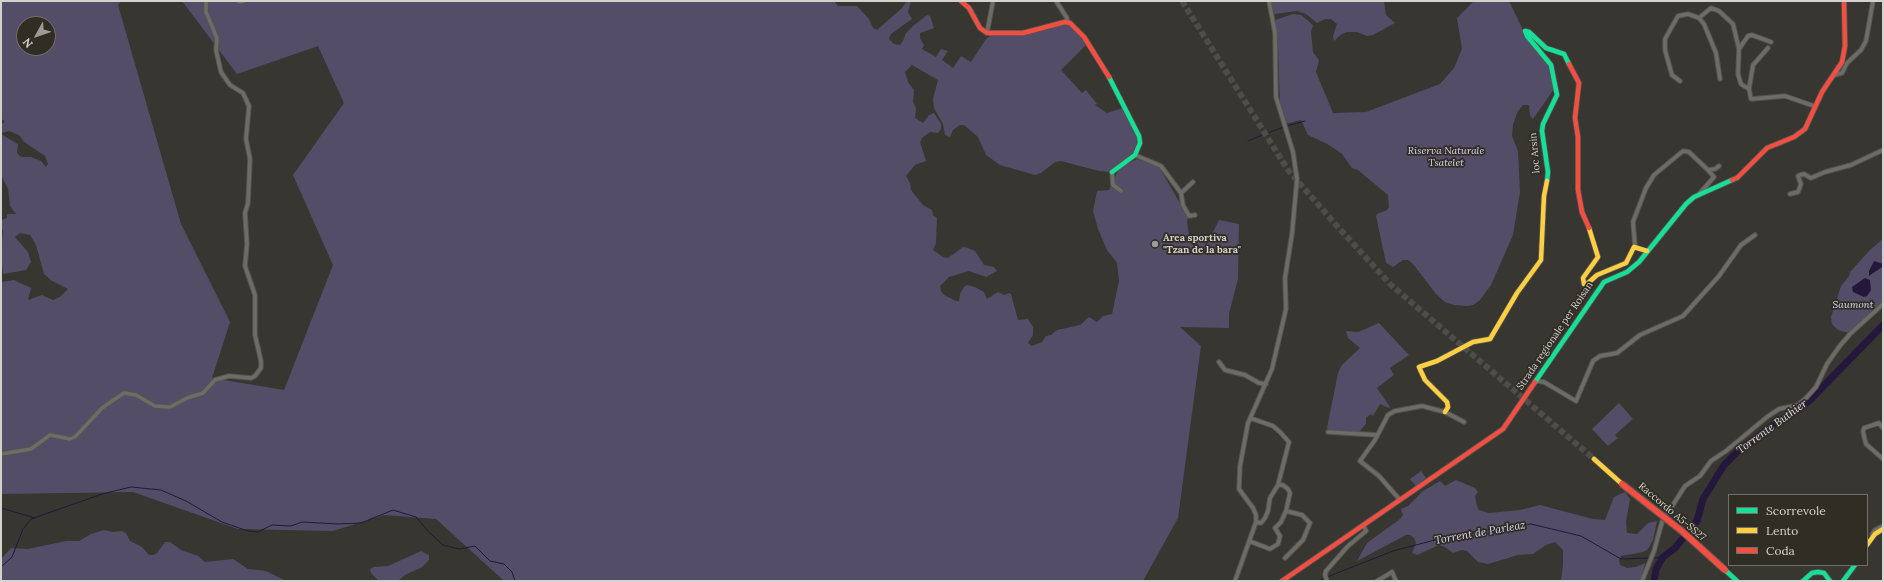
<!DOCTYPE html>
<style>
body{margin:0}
#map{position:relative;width:1884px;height:582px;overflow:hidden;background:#373631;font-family:Lora,serif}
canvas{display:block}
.frame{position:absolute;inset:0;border:2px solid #d5d2cd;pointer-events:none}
.legend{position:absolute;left:1728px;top:494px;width:140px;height:72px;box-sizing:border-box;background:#302d24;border:1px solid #726f68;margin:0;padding:5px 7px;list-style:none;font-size:12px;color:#d5d2cd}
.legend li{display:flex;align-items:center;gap:8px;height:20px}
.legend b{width:20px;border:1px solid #726f68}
.north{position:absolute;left:16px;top:16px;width:40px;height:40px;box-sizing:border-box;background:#302d24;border:1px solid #726f68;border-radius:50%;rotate:230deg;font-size:11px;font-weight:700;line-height:16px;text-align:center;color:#d5d2cd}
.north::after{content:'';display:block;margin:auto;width:14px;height:18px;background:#9e9b96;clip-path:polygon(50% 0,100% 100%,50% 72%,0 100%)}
</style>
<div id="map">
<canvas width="1884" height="582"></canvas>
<div class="frame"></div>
<ul class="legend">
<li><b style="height:5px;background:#16e098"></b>Scorrevole</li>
<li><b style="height:5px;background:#ffcf43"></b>Lento</li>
<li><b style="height:5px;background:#f24e42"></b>Coda</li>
</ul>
<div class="north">N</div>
</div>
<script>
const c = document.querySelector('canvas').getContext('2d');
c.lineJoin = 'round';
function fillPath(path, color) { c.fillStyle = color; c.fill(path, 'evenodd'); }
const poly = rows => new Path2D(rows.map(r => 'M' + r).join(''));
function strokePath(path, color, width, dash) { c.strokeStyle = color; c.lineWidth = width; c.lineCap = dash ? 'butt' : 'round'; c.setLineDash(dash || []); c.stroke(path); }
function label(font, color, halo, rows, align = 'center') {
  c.font = font + ' Lora,serif'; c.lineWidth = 3.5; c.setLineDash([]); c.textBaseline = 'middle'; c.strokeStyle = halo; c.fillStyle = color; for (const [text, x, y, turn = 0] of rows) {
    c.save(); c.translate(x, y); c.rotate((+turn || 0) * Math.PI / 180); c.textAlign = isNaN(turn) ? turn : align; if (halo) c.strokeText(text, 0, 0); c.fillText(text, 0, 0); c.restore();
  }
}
fillPath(poly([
 [1,1,121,1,118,5,181,224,230,322,212,378,284,390,333,265,293,175,344,103,318,46,237,74,182,1,834,1,838,6,857,6,869,19,873,28,877,30,902,8,907,1,911,1,908,12,912,19,891,34,889,39,894,44,900,45,903,41,906,33,913,26,927,15,930,16,934,28,920,33,920,38,924,45,922,49,936,57,941,49,948,51,942,60,953,68,961,56,971,62,986,39,990,36,1029,34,1065,24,1069,24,1087,44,1061,70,1082,93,1086,90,1097,104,1095,105,1107,113,1123,108,1137,136,1136,149,1132,154,1109,172,1099,171,1061,161,1055,162,1041,173,1035,175,1000,165,986,155,978,137,964,125,960,125,953,130,950,137,945,135,943,124,934,108,933,99,938,80,912,65,905,72,908,82,914,90,913,102,916,108,915,118,923,123,929,115,934,113,941,124,941,129,938,133,930,132,922,138,920,142,926,161,915,165,906,176,910,183,911,190,923,205,932,210,933,215,937,218,936,243,933,250,943,257,948,258,963,247,968,248,975,251,984,265,994,267,997,271,986,277,969,271,949,277,940,286,941,291,944,295,956,301,959,301,960,294,964,287,967,285,975,287,984,292,987,299,998,292,1004,295,1009,293,1011,294,1018,320,1028,319,1033,327,1033,335,1028,343,1032,346,1042,342,1046,336,1051,335,1057,330,1080,325,1089,317,1097,322,1103,316,1112,314,1119,281,1117,263,1107,250,1098,229,1093,211,1097,191,1109,190,1118,171,1124,166,1137,159,1159,167,1188,217,1187,222,1189,235,1207,244,1219,220,1239,224,1238,279,1229,314,1229,328,1180,327,1201,346,1178,518,1143,581,504,581,436,519,384,515,333,531,238,529,133,492,1,494,1,282,14,280,31,288,28,300,42,295,53,300,60,297,68,289,52,281,44,274,36,245,30,235,20,233,15,237,28,252,31,262,26,270,3,274,1,256,3,230,1,229,1,220,7,218,7,214,16,214,10,206,8,189,1,175,1,134,18,144,17,153,21,157,31,157,41,161,46,167,48,164,45,156,24,142,19,135,9,131,1,133,1,125,5,121,1,119],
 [24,24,48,24,48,48,24,48],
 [1271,1,1384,1,1386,15,1395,23,1373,35,1367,36,1357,32,1347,32,1342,34,1334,41,1333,36,1337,24,1331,19,1325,19,1317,23,1306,14,1297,11,1274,14],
 [1474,1,1509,1,1523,30,1550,65,1554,89,1533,119,1530,116,1529,105,1523,105,1518,111,1513,124,1512,136,1518,151,1520,192,1513,235,1491,285,1480,300,1473,305,1467,306,1454,305,1445,302,1436,294,1413,264,1408,260,1403,260,1393,267,1386,263,1376,216,1377,214,1387,210,1389,207,1388,195,1358,170,1352,168,1342,154,1327,144,1308,135,1301,120,1285,124,1280,104,1278,46,1275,20,1293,14,1301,15,1313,25,1311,32,1313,52,1319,60,1316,72,1333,113,1366,112,1440,84,1454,68,1462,49,1457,18],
 [1883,239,1883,301,1849,333,1838,330,1832,324,1831,317,1841,286,1849,276,1850,272,1870,250],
 [1379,323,1409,355,1390,368,1394,375,1377,388,1390,407,1389,408,1380,404,1373,416,1371,414,1366,418,1366,424,1359,432,1331,431,1327,428,1338,373,1342,365,1360,348,1348,338,1346,331,1358,332],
 [1619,403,1633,419,1615,435,1618,438,1608,446,1592,429],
 [1421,471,1426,478,1416,486,1410,479],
 [1456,480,1475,488,1478,492,1475,496,1477,506,1479,510,1489,513,1520,510,1540,505,1593,519,1605,520,1614,497,1625,492,1630,499,1626,522,1627,533,1637,534,1648,523,1657,521,1653,540,1648,549,1643,552,1621,556,1619,560,1620,565,1627,568,1636,567,1645,563,1641,581,1561,581,1563,565,1563,550,1555,542,1546,545,1533,554,1518,555,1488,564,1478,562,1467,551,1462,550,1453,553,1445,547,1439,545,1417,555,1412,553,1416,543,1414,538,1410,535,1406,535,1357,561,1367,543,1400,519,1403,515,1401,509,1408,506,1423,491,1440,481,1445,486],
 [104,530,113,532,122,531,126,533,130,541,142,547,149,555,153,555,157,553,165,542,170,542,181,550,198,556,205,562,233,559,248,569,266,571,286,581,1,581,1,559,11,548,28,549,66,541,79,541,91,534],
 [421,551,429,555,429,560,422,567,405,575,398,581,379,581,371,573,370,569,374,567,388,566]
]), '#544d67');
fillPath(poly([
 [1874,261,1883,264,1883,272,1882,267,1869,276,1869,271],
 [1865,278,1870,280,1871,290,1867,296,1864,297,1853,292,1852,287]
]), '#24173c');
strokePath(poly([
 [1287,126,1305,121],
 [1248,141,1262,135,1284,127],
 [1,508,35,518],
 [1654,558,1663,557],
 [1,567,12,557,23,529,31,519,102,494,131,487,161,490,186,501,222,522,248,531,258,532,272,525,291,526,302,522,338,524,361,523,393,510,416,517,430,533,443,545,459,549,475,546,490,561,504,564,512,572,515,581],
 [1327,577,1393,551,1458,534,1531,524,1581,536,1621,559,1650,558],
 [1320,581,1324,578]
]), '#24173c', 1);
strokePath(poly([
 [1654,581,1656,569,1663,557,1675,548,1697,521,1703,499,1724,465,1737,452,1773,425,1792,414,1810,400,1883,325]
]), '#24173c', 7);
strokePath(poly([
 [1182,1,1288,170,1337,226,1390,284,1594,459]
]), '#4f4d48', 6, [6, 3]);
const street = poly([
 [238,1,240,2,244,1],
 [1056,1,1067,18,1067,22],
 [1699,18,1704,24,1716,53,1720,79],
 [987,33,993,1],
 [1768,48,1753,65,1749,89,1751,99,1785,96,1814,106],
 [1739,49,1748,36,1752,35,1771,42],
 [1835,75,1842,73,1847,63,1861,50,1866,41,1873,1],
 [1680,81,1672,75,1665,50,1665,39,1678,16,1688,14,1699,18,1711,8,1719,11,1733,24,1739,49,1738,74,1741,84,1749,89],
 [1135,155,1161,166,1181,193,1183,205,1189,216,1195,215],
 [1112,172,1113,185,1121,191],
 [1181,193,1193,182],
 [1700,193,1714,177,1708,170],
 [1790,194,1798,192,1801,184,1798,176,1800,175,1804,174,1811,178,1825,172,1851,165,1883,150],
 [1635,246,1633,222,1646,188,1654,175,1683,151,1689,152,1708,170,1715,169,1719,166],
 [1219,362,1225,370,1245,375,1259,383,1266,384],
 [1537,381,1544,382,1576,401,1593,361,1600,356,1617,353,1640,335,1683,316,1719,276,1741,245,1755,235],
 [1250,418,1273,426,1280,432,1289,442,1278,485],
 [1883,428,1879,423,1864,428,1863,432,1866,444,1883,459],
 [1328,432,1377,435],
 [1,454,31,449,50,435,70,439,75,437,102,408,124,393,136,395,155,406,170,407,187,398,203,393,215,380,229,376,251,378,255,376,261,368,261,361,255,335,255,295,245,266,247,244,245,213,248,203,250,159,246,139,249,106,243,93,230,85,221,72,216,50,217,38,206,12,206,1],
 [1400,500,1379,476,1360,461,1375,440,1388,415,1395,411,1422,406,1445,412,1464,422],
 [1872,535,1875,530,1883,526],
 [1249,541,1270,549,1278,544,1280,536,1275,528,1281,522,1286,511,1290,493,1288,489,1283,485,1278,485,1270,498,1268,511,1265,518,1261,523,1256,522],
 [1285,558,1303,540,1310,523,1302,515,1286,511],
 [1235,581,1256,522,1256,515,1253,508,1239,489,1240,466,1248,423,1272,369,1286,309,1285,278,1292,234,1297,179,1293,152,1276,97,1275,33,1269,1],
 [1327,581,1325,575,1326,571,1348,546,1366,531,1364,526],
 [1377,581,1392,572,1396,581],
 [1642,581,1654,551,1662,522,1685,486,1700,476,1711,461,1726,451,1767,417,1779,409,1798,405,1807,397,1816,387,1827,364,1839,347,1850,334,1883,304]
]);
const fast = poly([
 [1109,77,1139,136,1140,143,1135,155,1112,172],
 [1547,181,1548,172,1542,131,1543,124,1557,95,1551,65,1527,36,1525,31,1529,32,1546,48,1564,54,1569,64],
 [1535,382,1604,282,1627,272,1639,262,1686,204,1694,197,1732,180],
 [1725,570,1737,581],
 [1803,581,1812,573,1818,572,1824,573,1830,581],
 [1843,581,1855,565]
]);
const slow = poly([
 [1589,228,1598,257,1583,278,1584,284,1587,284,1597,275,1626,263,1634,247,1647,251],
 [1445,412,1448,407,1447,402,1425,380,1419,367,1437,361,1473,342,1490,339,1517,293,1541,260,1544,196,1547,181],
 [1594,459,1622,484],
 [1867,545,1875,534,1883,529]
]);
const jam = poly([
 [961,1,969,8,980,28,987,33,1023,33,1065,22,1070,23,1084,37,1109,77],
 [1569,64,1579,83,1575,118,1578,137,1578,190,1582,212,1589,228],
 [1732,180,1737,178,1767,148,1794,137,1805,129,1822,92,1842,62,1845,46,1844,1],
 [1282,581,1503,429,1535,382]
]);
strokePath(street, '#565450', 5.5);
strokePath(fast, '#565450', 6);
strokePath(slow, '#565450', 6);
strokePath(jam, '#565450', 6);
strokePath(street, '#6d6c67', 3.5);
strokePath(fast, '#16e098', 4.5);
strokePath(slow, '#ffcf43', 4.5);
strokePath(jam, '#f24e42', 4.5);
const jamBridge = poly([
 [1622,484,1683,532,1725,570]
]);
strokePath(jamBridge, '#565450', 8, []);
strokePath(jamBridge, '#f24e42', 6);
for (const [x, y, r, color] of [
 [1155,244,4,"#9e9b96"]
]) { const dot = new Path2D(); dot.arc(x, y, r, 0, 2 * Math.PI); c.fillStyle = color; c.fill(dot); strokePath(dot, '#302d24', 1.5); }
label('italic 10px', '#ddd6f5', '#302d24', [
 ["Riserva Naturale",1446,151],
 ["Tsatelet",1446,163],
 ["Saumont",1853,305]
]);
label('10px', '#d5d2cd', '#302d24', [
 ["loc Arsin",1535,153,-95],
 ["Strada regionale per Roisan",1555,336,-56],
 ["Raccordo A5-SS27",1672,512,40]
]);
label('bold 10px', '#d5d2cd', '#302d24', [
 ["Area sportiva",1163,238],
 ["\"Tzan de la bara\"",1163,250]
], 'left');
label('italic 11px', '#ded7f6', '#302d24', [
 ["Torrente Buthier",1772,427,-36],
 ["Torrent de Parleaz",1480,533,-10]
]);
</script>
